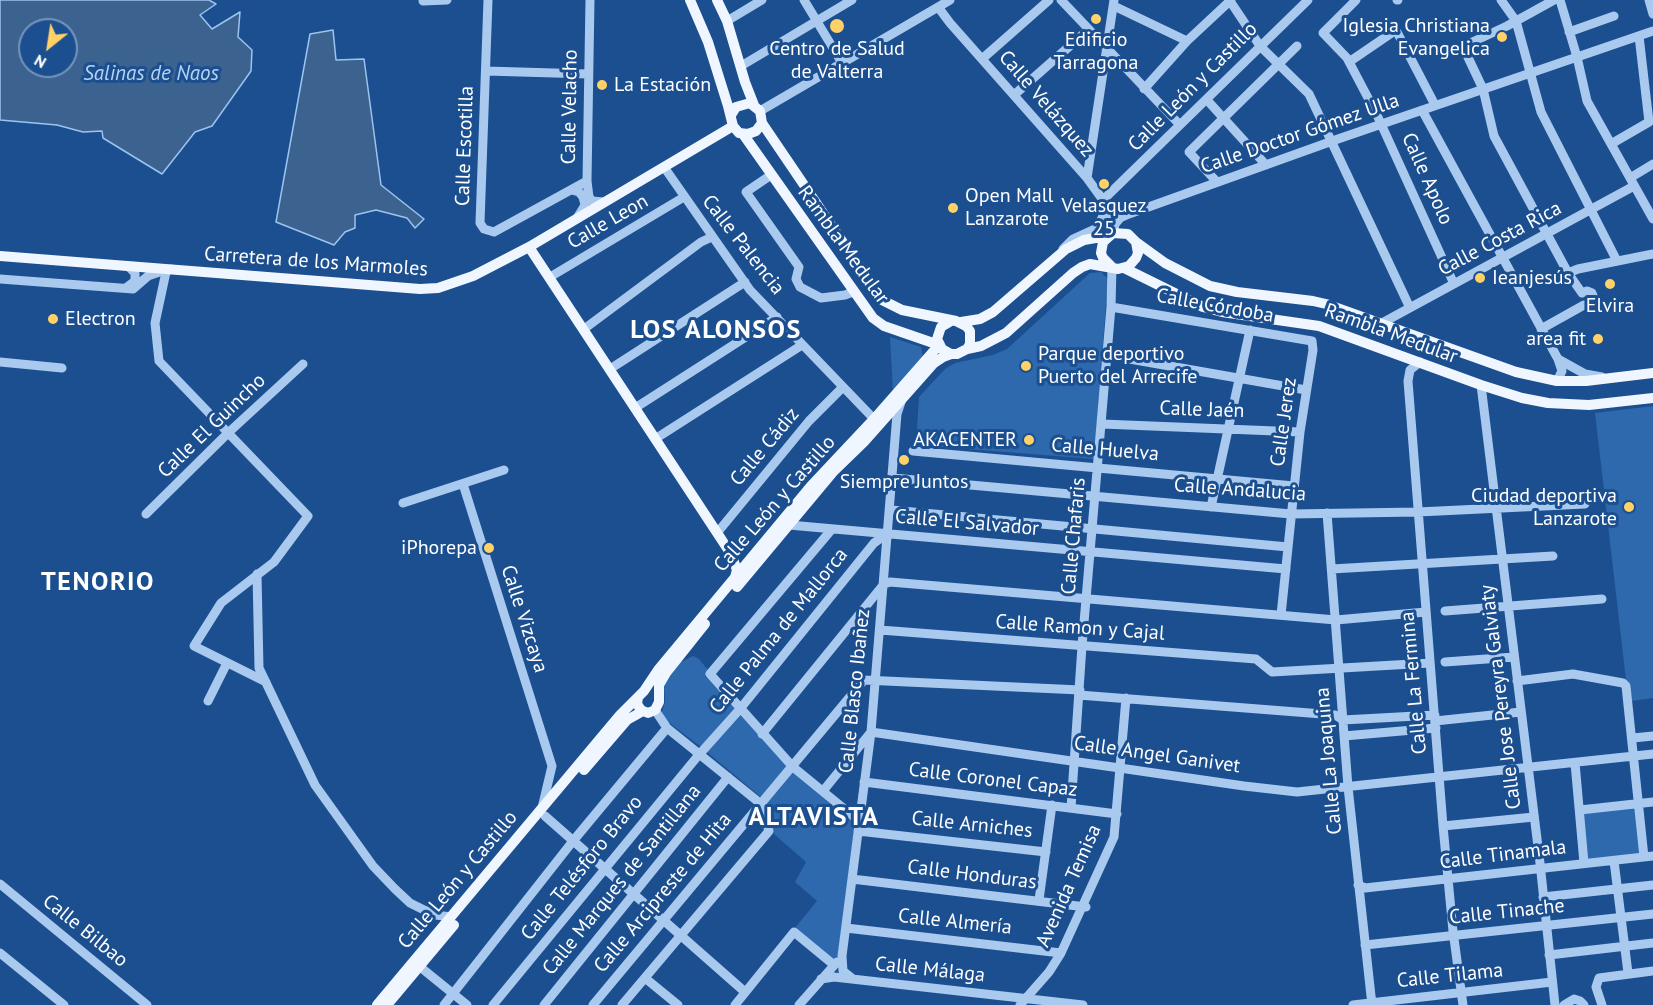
<!DOCTYPE html>
<meta charset="utf-8">
<style>
body{margin:0}
#map{position:relative;width:1653px;height:1005px;overflow:hidden;background:#1b4f8f;font-family:"PT Sans",sans-serif}
canvas{display:block}
.north{position:absolute;left:18px;top:18px;width:60px;height:60px;box-sizing:border-box;background:#1b4f8f;border:2px solid #7695bc;border-radius:50%;rotate:210deg;font-size:16px;font-weight:700;line-height:24px;text-align:center;color:#fff}
.north::after{content:'';display:block;margin:auto;width:21px;height:27px;background:#ffd166;clip-path:polygon(50% 0,100% 100%,50% 72%,0 100%)}
</style>
<div id="map">
<canvas width="1653" height="1005"></canvas>
<div class="north">N</div>
</div>
<script>
const c = document.querySelector('canvas').getContext('2d');
c.lineJoin = 'round';
function fillPath(path, color) { c.fillStyle = color; c.fill(path, 'evenodd'); }
const poly = rows => new Path2D(rows.map(r => 'M' + r).join(''));
function strokePath(path, color, width, dash) { c.strokeStyle = color; c.lineWidth = width; c.lineCap = dash ? 'butt' : 'round'; c.setLineDash(dash || []); c.stroke(path); }
function label(font, color, halo, rows, align = 'center') {
  c.font = font + ' "PT Sans",sans-serif'; c.lineWidth = 6; c.setLineDash([]); c.textBaseline = 'middle'; c.strokeStyle = halo; c.fillStyle = color; for (const [text, x, y, turn = 0] of rows) {
    c.save(); c.translate(x, y); c.rotate((+turn || 0) * Math.PI / 180); c.textAlign = isNaN(turn) ? turn : align; if (halo) c.strokeText(text, 0, 0); c.fillText(text, 0, 0); c.restore();
  }
}
fillPath(poly([
 [1101,272,1108,279,1094,459,916,445,919,397,945,369,955,363,993,355,1007,349,1090,273],
 [890,337,921,347,923,357,893,392],
 [1653,406,1653,698,1632,701,1630,684,1626,680,1595,413],
 [693,656,698,658,709,671,705,676,735,708,701,747,667,721,662,712,665,702,664,685,679,663],
 [742,714,789,766,762,798,707,752],
 [794,770,855,821,838,956,833,962,794,929,817,901,795,882,806,862,774,834,765,805],
 [1636,806,1641,855,1587,861,1582,811]
]), '#2e69ad');
const water = poly([
 [0,0,209,0,216,4,200,15,212,29,240,12,238,37,252,50,251,71,212,126,195,132,162,174,103,138,102,131,83,132,57,125,0,120,0,0],
 [30,30,66,30,66,66,30,66,30,30],
 [333,30,336,60,364,59,381,185,424,219,415,228,407,218,376,210,355,215,355,228,345,232,334,245,276,222,310,34,333,30]
]);
fillPath(water, '#3c6290');
strokePath(water, '#9cc4f0', 1.5);
strokePath(poly([
 [488,0,480,223,484,229,494,232,587,181],
 [590,0,587,181,589,197,592,201,604,202],
 [804,0,842,63],
 [1061,0,1180,125],
 [1356,0,1323,33,1347,58,1377,115,1454,284],
 [1397,0,1398,0],
 [1501,0,1516,21,1541,112,1617,261],
 [1554,0,1507,26,1466,45,1465,51,1483,89,1494,136,1568,273,1582,293],
 [1560,0,1577,57,1587,101,1653,219],
 [1649,0,1653,14],
 [423,1,447,0],
 [1230,1,1260,46,1309,94,1410,308],
 [1114,6,1187,41],
 [938,7,950,23,1087,178,1103,200,1112,230],
 [727,21,762,0],
 [1569,32,1614,16],
 [982,59,1049,0],
 [1349,62,1393,32,1397,32,1435,105],
 [741,66,852,0],
 [486,71,588,74],
 [1144,89,1187,41,1231,0],
 [1014,95,1088,30],
 [1207,100,1266,165],
 [1422,110,1558,359,1562,371,1557,381],
 [760,111,950,0],
 [1611,144,1649,122,1639,36],
 [664,167,750,290,874,419],
 [771,175,746,192,799,267,796,279,800,287,821,298,845,295,853,292],
 [1087,178,1114,0],
 [1630,178,1653,164],
 [1217,182,1189,152,1297,46],
 [572,190,579,192,583,197,585,205,577,218],
 [1103,200,1308,0],
 [1113,233,1115,224,1120,218,1129,214,1338,139,1653,31],
 [1063,249,1073,239,1097,228,1104,214,1104,206],
 [171,269,166,272,155,323,159,361,308,516,274,562,221,603,194,646,266,682],
 [1568,273,1578,269,1653,254],
 [550,277,684,197],
 [0,279,133,289,148,276,165,270],
 [127,287,135,281,135,273,128,266],
 [1111,307,1312,341,1313,350,1300,432,1281,615],
 [1382,323,1634,186],
 [584,329,701,242,712,237],
 [1541,329,1584,305,1589,306,1595,301,1592,293,1587,291,1582,293],
 [1107,355,1306,390],
 [1558,359,1585,374,1602,377],
 [0,362,62,368],
 [1420,362,1410,370,1408,381,1443,826,1453,931,1463,1005],
 [610,369,745,282],
 [1481,385,1540,863,1555,1005],
 [635,408,777,317],
 [1102,424,1300,432],
 [655,439,802,345],
 [913,451,1294,486],
 [893,478,1291,514,1418,512,1585,504],
 [463,484,552,766,542,808],
 [403,503,504,470],
 [1211,507,1250,330],
 [891,510,1288,547],
 [1327,513,1348,787,1372,1005],
 [146,514,228,433,303,364],
 [789,525,1286,569],
 [832,529,710,674,793,767,859,821],
 [717,533,809,421,843,387],
 [1332,569,1553,556],
 [257,574,259,668,315,785,373,866,395,889,410,903,424,910,436,915,451,917],
 [1445,611,1602,599],
 [880,630,1256,659,1272,672,1430,663],
 [1445,662,1514,657],
 [1517,681,1573,674,1623,683,1626,686,1644,857],
 [1079,695,1335,715,1343,720],
 [208,701,227,663],
 [1343,720,1435,715],
 [1435,721,1521,712],
 [762,734,884,584,890,582,1336,620,1426,612],
 [1344,736,1436,728],
 [1633,738,1653,736],
 [1575,763,1584,863],
 [864,782,1117,814],
 [823,791,871,732,1244,786,1297,792,1653,754],
 [1071,808,1082,646,1111,307,1112,267],
 [1580,810,1653,802],
 [545,816,745,992],
 [1443,826,1534,817],
 [858,831,1046,852],
 [1614,861,1628,973],
 [852,879,1086,907],
 [0,884,147,1005],
 [1358,885,1365,888,1653,856],
 [1543,897,1653,885],
 [1039,900,1052,805],
 [846,928,1061,953],
 [1365,945,1653,914],
 [0,953,64,1005],
 [1549,955,1653,943],
 [419,966,467,1005],
 [645,978,678,1005],
 [821,979,834,977,1083,1005],
 [853,979,843,971,842,956,871,732,897,414,901,402],
 [444,1005,573,841,667,728],
 [493,1005,697,757,740,709,874,543,888,533],
 [544,1005,728,777],
 [593,1005,864,680,1080,690],
 [622,1005,769,831,761,804,667,728,655,710],
 [735,1005,794,932,834,965],
 [799,1005,837,962],
 [1020,1005,1049,972,1061,953,1114,837,1126,698],
 [1353,1005,1552,982],
 [1564,1005,1574,999,1580,1001,1584,1005],
 [1602,1005,1596,987,1599,978,1653,971]
]), '#a9c9ee', 9);
strokePath(poly([
 [690,0,708,42,728,106,733,126,739,133,748,134,756,131,762,123,760,111,750,103,736,107,731,115],
 [717,0,727,21,745,82,754,105],
 [762,123,882,300,902,310,956,321,966,326,970,331,970,344,967,349,957,354,951,354,942,349,937,339,941,327,951,321],
 [743,134,873,318,884,326,939,345],
 [1136,242,1165,263,1210,286,1237,292,1313,301,1326,304,1516,372,1557,381,1586,381,1653,373],
 [529,247,731,554,737,570,735,577],
 [0,256,420,289,438,288,473,276,529,247,733,126],
 [1124,268,1203,307,1222,312,1319,326,1481,385,1522,398,1548,403,1589,405,1653,398],
 [961,322,980,319,993,312,1066,249,1084,240,1107,236],
 [967,349,981,346,1006,333,1073,273,1082,267,1090,264,1118,269,1129,266,1136,258,1138,253,1136,242,1128,234,1113,233,1103,242,1101,253,1103,258,1112,267],
 [737,587,833,472,864,442,934,363,943,357,951,354],
 [638,697,637,704,641,710,648,713,655,710,659,702,659,685,666,673,705,624],
 [584,770,627,720,643,711],
 [377,1005,620,715,644,691,658,670,811,486,874,419,939,345],
 [387,1005,454,925]
]), '#f0f6ff', 10);
for (const [x, y, r, color] of [
 [1096,19,6,"#ffd166"],
 [837,26,8,"#ffd166"],
 [1502,37,6,"#ffd166"],
 [602,85,6,"#ffd166"],
 [1104,184,6,"#ffd166"],
 [953,208,6,"#ffd166"],
 [1480,278,6,"#ffd166"],
 [1610,284,6,"#ffd166"],
 [53,319,6,"#ffd166"],
 [1598,339,6,"#ffd166"],
 [1026,366,6,"#ffd166"],
 [1029,440,6,"#ffd166"],
 [904,460,6,"#ffd166"],
 [1629,507,6,"#ffd166"],
 [489,548,6,"#ffd166"]
]) { const dot = new Path2D(); dot.arc(x, y, r, 0, 2 * Math.PI); c.fillStyle = color; c.fill(dot); strokePath(dot, '#1b4f8f', 2); }
label('20px', '#fff', '#1b4f8f', [
 ["Iglesia Christiana",1490,26],
 ["Evangelica",1490,49],
 ["Edificio",1096,40,"center"],
 ["Tarragona",1096,63,"center"],
 ["Centro de Salud",837,49,"center"],
 ["de Valterra",837,72,"center"],
 ["La Estación",614,85,"left"],
 ["Open Mall",965,196,"left"],
 ["Lanzarote",965,219,"left"],
 ["Velasquez",1104,206,"center"],
 ["25",1104,229,"center"],
 ["Ieanjesús",1492,278,"left"],
 ["Elvira",1610,306,"center"],
 ["Electron",65,319,"left"],
 ["area fit",1586,339],
 ["Parque deportivo",1038,354,"left"],
 ["Puerto del Arrecife",1038,377,"left"],
 ["AKACENTER",1017,440],
 ["Siempre Juntos",904,482,"center"],
 ["Ciudad deportiva",1617,496],
 ["Lanzarote",1617,519],
 ["iPhorepa",477,548]
], 'right');
label('20px', '#fff', '#1b4f8f', [
 ["Calle León y Castillo",1193,87,-45],
 ["Calle Velázquez",1046,104,49],
 ["Calle Velacho",570,107,-89],
 ["Calle Doctor Gómez Ulla",1300,134,-19],
 ["Calle Escotilla",465,146,-88],
 ["Calle Apolo",1427,179,66],
 ["Calle Leon",608,222,-30],
 ["Calle Costa Rica",1500,239,-28],
 ["Calle Palencia",743,245,52],
 ["Rambla Medular",843,245,54],
 ["Carretera de los Marmoles",316,262,4],
 ["Calle Córdoba",1215,306,10],
 ["Rambla Medular",1391,334,20],
 ["Calle Jaén",1202,410,2],
 ["Calle Jerez",1284,422,-82],
 ["Calle El Guincho",212,426,-44],
 ["Calle Cádiz",765,447,-50],
 ["Calle Huelva",1105,450,5],
 ["Calle Andalucia",1240,490,4],
 ["Calle León y Castillo",775,504,-49],
 ["Calle El Salvador",967,523,5],
 ["Calle Chafaris",1074,536,-85],
 ["Calle Vizcaya",524,619,72],
 ["Calle Ramon y Cajal",1080,628,4],
 ["Calle Palma de Mallorca",779,631,-51],
 ["Calle La Fermina",1414,683,-95],
 ["Calle Blasco Ibañez",855,691,-84],
 ["Calle Jose Pereyra Galviaty",1501,697,-97],
 ["Calle Angel Ganivet",1157,755,8],
 ["Calle La Joaquina",1329,761,-95],
 ["Calle Coronel Capaz",993,780,7],
 ["Calle Arniches",972,825,6],
 ["Calle Tinamala",1503,855,-7],
 ["Calle Telésforo Bravo",582,868,-51],
 ["Calle Honduras",972,875,7],
 ["Calle León y Castillo",458,880,-50],
 ["Calle Marques de Santillana",622,880,-51],
 ["Avenida Temisa",1069,886,-66],
 ["Calle Arcipreste de Hita",663,893,-50],
 ["Calle Tinache",1507,912,-6],
 ["Calle Almería",955,922,6],
 ["Calle Bilbao",85,931,39],
 ["Calle Málaga",930,970,6],
 ["Calle Tilama",1450,976,-6]
]);
label('italic 21px', '#b5d3f5', '#1b4f8f', [
 ["Salinas de Naos",151,74]
]);
c.letterSpacing = '1.5px';
label('bold 26px', '#fff', '#1b4f8f', [
 ["LOS ALONSOS",716,331],
 ["TENORIO",98,583],
 ["ALTAVISTA",814,818]
]);
c.letterSpacing = '0px';
</script>
